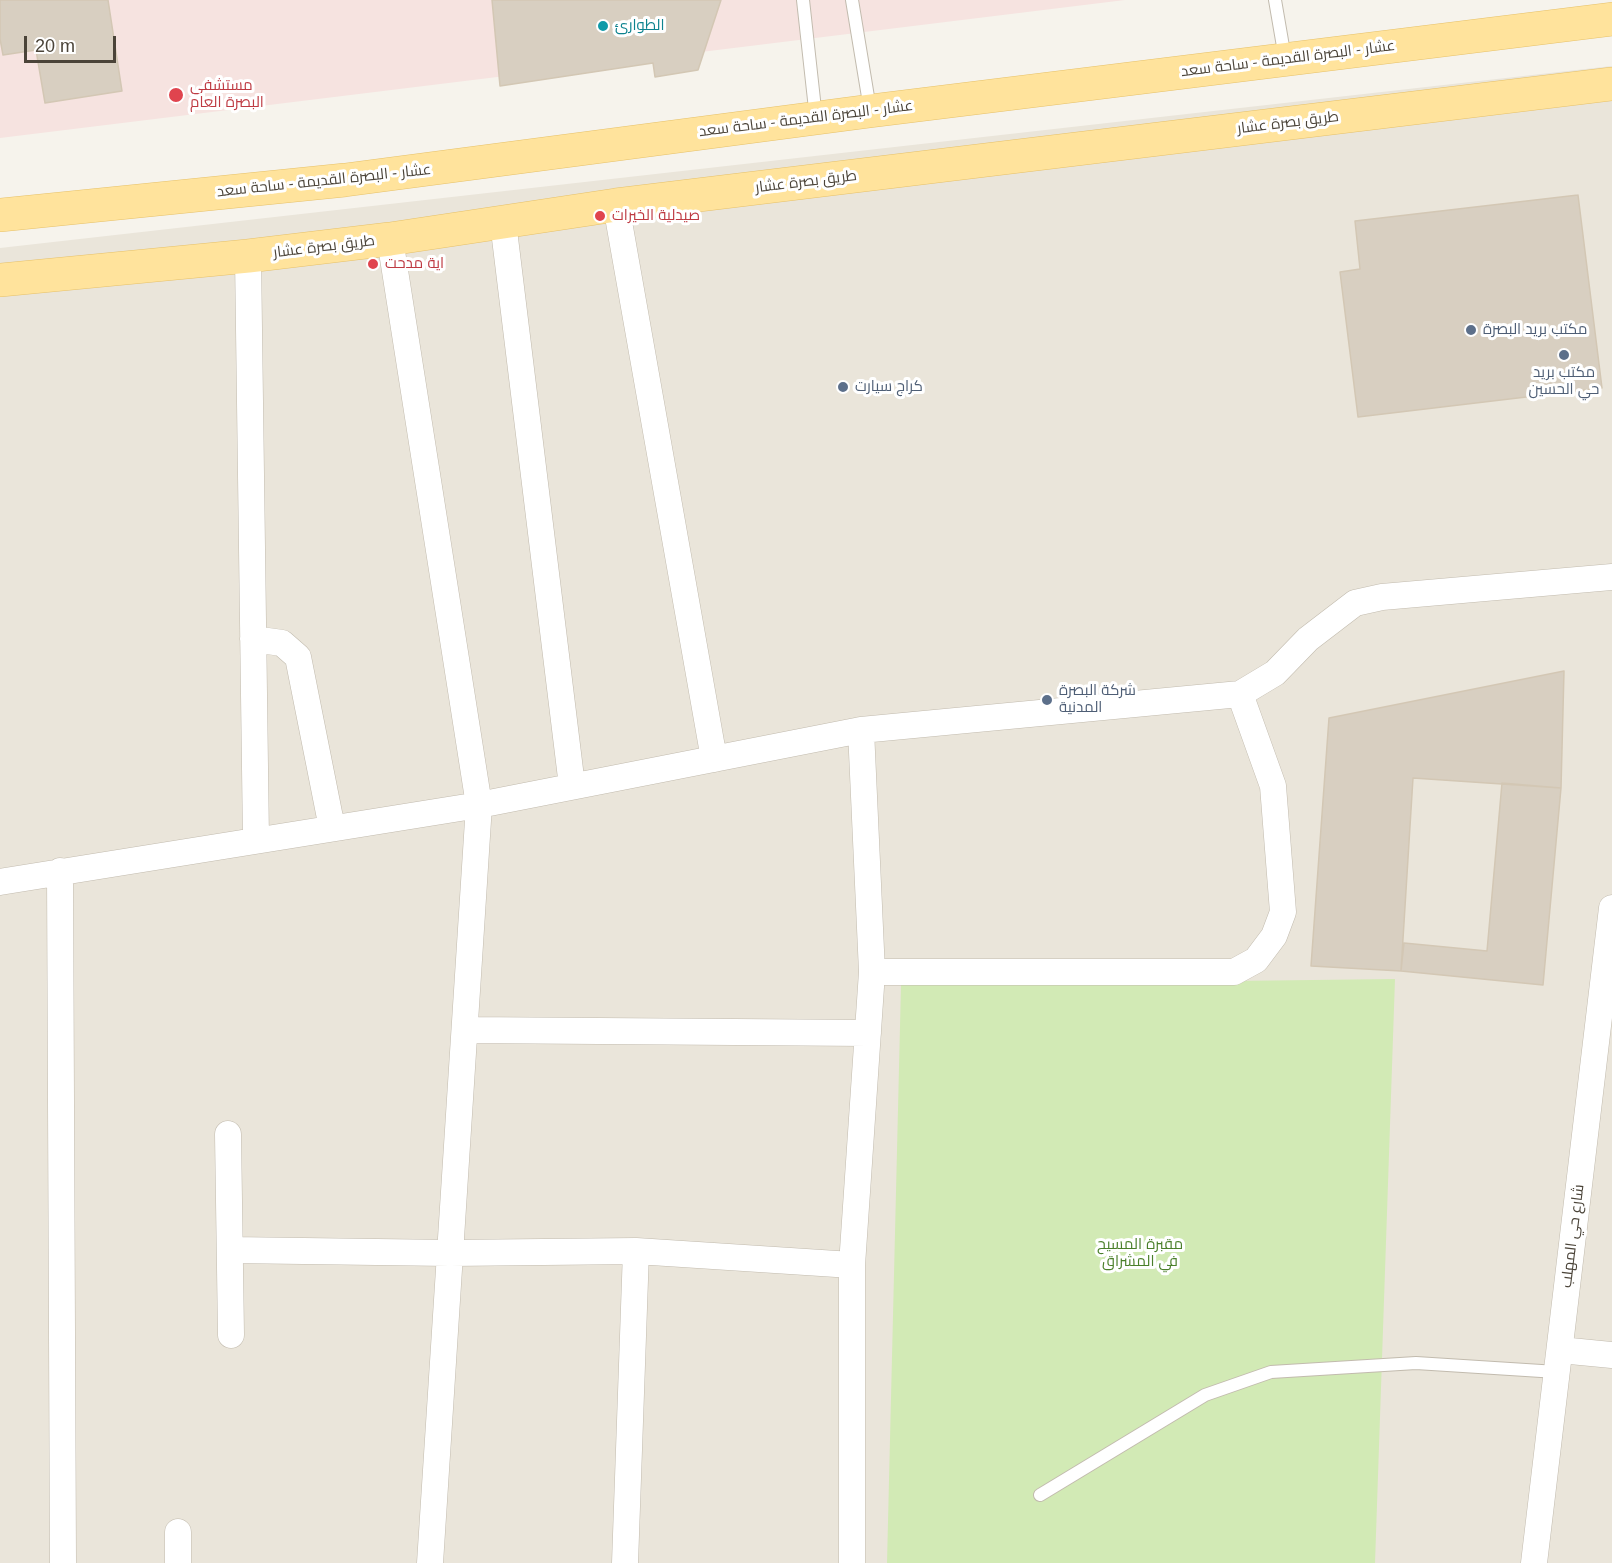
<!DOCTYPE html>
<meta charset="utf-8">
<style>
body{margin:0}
#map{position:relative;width:1612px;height:1563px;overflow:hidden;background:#f6f3ec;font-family:Helvetica,sans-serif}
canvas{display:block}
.scale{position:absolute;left:24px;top:36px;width:92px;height:27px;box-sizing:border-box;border:3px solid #4b4439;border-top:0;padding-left:8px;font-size:18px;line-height:21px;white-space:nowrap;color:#4b4439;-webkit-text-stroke:4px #fff;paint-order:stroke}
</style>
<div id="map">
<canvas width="1612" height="1563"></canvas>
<div class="scale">20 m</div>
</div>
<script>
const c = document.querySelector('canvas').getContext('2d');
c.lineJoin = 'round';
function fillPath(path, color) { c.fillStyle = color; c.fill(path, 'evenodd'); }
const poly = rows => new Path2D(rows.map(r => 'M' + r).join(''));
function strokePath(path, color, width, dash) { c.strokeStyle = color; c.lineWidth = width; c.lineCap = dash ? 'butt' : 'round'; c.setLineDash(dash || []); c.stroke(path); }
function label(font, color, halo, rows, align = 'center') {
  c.font = font + ' Helvetica,Cairo,sans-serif'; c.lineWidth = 6; c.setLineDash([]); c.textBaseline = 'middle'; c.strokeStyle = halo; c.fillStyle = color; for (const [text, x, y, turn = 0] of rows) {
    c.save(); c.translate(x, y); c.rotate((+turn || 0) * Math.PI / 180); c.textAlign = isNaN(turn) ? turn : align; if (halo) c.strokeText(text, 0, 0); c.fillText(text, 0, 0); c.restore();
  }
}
fillPath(poly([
 [1612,66,1612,1563,0,1563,0,248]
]), '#eae5da');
fillPath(poly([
 [0,0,1125,0,0,138]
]), '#f6e3e0');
fillPath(poly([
 [1395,979,1375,1563,887,1563,901,985]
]), '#d2eab5');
const building = poly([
 [0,0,108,0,122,91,45,103,36,50,3,55,0,39,0,0],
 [492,0,721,0,698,70,655,77,653,63,500,86,492,0],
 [1578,195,1602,388,1358,417,1340,272,1360,269,1355,221,1578,195],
 [1564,671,1561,788,1413,778,1401,971,1311,966,1329,718,1564,671],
 [1502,783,1561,788,1543,985,1401,971,1404,943,1487,951,1502,783]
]);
fillPath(building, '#d8cfc1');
strokePath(building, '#d3c7b4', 1.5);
const lane = poly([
 [803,0,816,118],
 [852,0,870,109],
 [1275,0,1285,58],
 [1040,1495,1205,1395,1271,1372,1416,1363,1557,1372]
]);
const street = poly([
 [616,205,714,759],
 [503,222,572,786],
 [390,239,479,805,430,1563],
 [248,256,256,840],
 [253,639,282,643,298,657,332,828],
 [60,871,63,1563],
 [0,882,479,805,861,730,1240,694,1275,673,1308,639,1355,603,1382,597,1612,577],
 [872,972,1234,972,1256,960,1274,936,1283,912,1273,786,1240,694],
 [465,1030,868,1033],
 [228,1134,231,1335],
 [230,1250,450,1253,636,1251,852,1265],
 [1560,1350,1612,1355],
 [178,1563,178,1532],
 [625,1563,636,1251],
 [852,1563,852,1265,872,972,861,730],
 [1534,1563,1612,908]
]);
const primary = poly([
 [0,215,345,180,870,111,1612,19],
 [0,280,248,256,390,239,616,205,1612,84]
]);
strokePath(lane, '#c2bbae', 14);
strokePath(street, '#c2bbae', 27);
strokePath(primary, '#e6c16a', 34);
strokePath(lane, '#fff', 12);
strokePath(street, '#fff', 26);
strokePath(primary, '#ffe39c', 33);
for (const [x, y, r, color] of [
 [603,26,6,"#0f9aa8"],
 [176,95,8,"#e0444e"],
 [600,216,6,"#e0444e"],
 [373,264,6,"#e0444e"],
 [1471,330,6,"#5c6f8a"],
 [1564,355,6,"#5c6f8a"],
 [843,387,6,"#5c6f8a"],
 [1047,700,6,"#5c6f8a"]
]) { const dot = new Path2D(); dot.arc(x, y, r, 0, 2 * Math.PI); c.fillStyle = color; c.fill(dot); strokePath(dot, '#fff', 2); }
label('15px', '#0d838f', '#fff', [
 ["الطوارئ",615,26]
], 'left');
label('15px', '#4b4439', '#fff', [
 ["عشار - البصرة القديمة - ساحة سعد",1288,59,-7],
 ["عشار - البصرة القديمة - ساحة سعد",806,119,-7],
 ["طريق بصرة عشار",1288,123,-7],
 ["عشار - البصرة القديمة - ساحة سعد",324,181,-6],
 ["طريق بصرة عشار",806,182,-7],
 ["طريق بصرة عشار",324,247,-7],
 ["شارع حي المهلب",1573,1236,-83]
]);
label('15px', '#be3a42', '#fff', [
 ["مستشفى",190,86],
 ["البصرة العام",190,103],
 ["صيدلية الخيرات",612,216],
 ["اية مدحت",385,264]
], 'left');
label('15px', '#4e5e75', '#fff', [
 ["مكتب بريد البصرة",1483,330],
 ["مكتب بريد",1564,373,"center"],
 ["حي الحسين",1564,390,"center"],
 ["كراج سيارت",855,387],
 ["شركة البصرة",1059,691],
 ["المدنية",1059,708]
], 'left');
label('15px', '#4a7f2a', '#fff', [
 ["مقبرة المسيح",1140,1245],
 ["في المشراق",1140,1262]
]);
</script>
